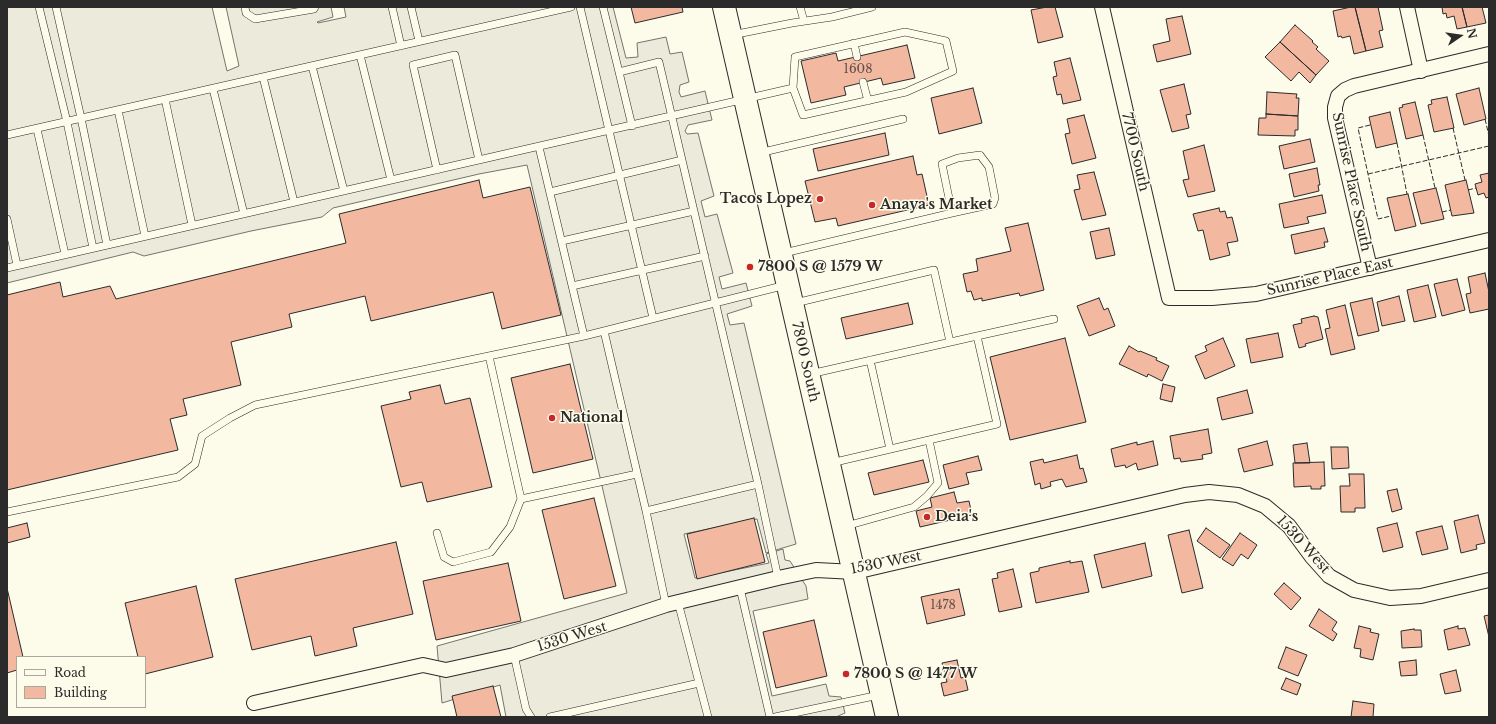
<!DOCTYPE html>
<style>
body{margin:0}
#map{position:relative;width:1496px;height:724px;overflow:hidden;background:#fdfbea;font-family:"Libre Baskerville",serif}
canvas{display:block}
.frame{position:absolute;inset:0;border:8px solid #2b2b2b;pointer-events:none}
.legend{position:absolute;left:16px;top:656px;width:130px;height:52px;box-sizing:border-box;background:#fdfbea;border:1px solid #a9a89e;margin:0;padding:5px 7px;list-style:none;font-size:12px;color:#2b2b2b}
.legend li{display:flex;align-items:center;gap:8px;height:20px}
.legend b{width:20px;border:1px solid #a9a89e}
.north{position:absolute;left:1440px;top:16px;width:40px;height:40px;-webkit-text-stroke:3px #fdfbea;paint-order:stroke;rotate:77deg;font-size:11px;font-weight:700;line-height:16px;text-align:center;color:#2b2b2b}
.north::after{content:'';display:block;margin:auto;width:14px;height:18px;background:#2b2b2b;clip-path:polygon(50% 0,100% 100%,50% 72%,0 100%)}
</style>
<div id="map">
<canvas width="1496" height="724"></canvas>
<div class="frame"></div>
<ul class="legend">
<li><b style="height:5px;background:#fdfbea"></b>Road</li>
<li><b style="height:11px;background:#f2b8a0"></b>Building</li>
</ul>
<div class="north">N</div>
</div>
<script>
const c = document.querySelector('canvas').getContext('2d');
c.lineJoin = 'round';
function fillPath(path, color) { c.fillStyle = color; c.fill(path, 'evenodd'); }
const poly = rows => new Path2D(rows.map(r => 'M' + r).join(''));
function strokePath(path, color, width, dash) { c.strokeStyle = color; c.lineWidth = width; c.lineCap = dash ? 'butt' : 'round'; c.setLineDash(dash || []); c.stroke(path); }
function label(font, color, halo, rows, align = 'center') {
  c.font = font + ' "Libre Baskerville",serif'; c.lineWidth = 3; c.setLineDash([]); c.textBaseline = 'middle'; c.strokeStyle = halo; c.fillStyle = color; for (const [text, x, y, turn = 0] of rows) {
    c.save(); c.translate(x, y); c.rotate((+turn || 0) * Math.PI / 180); c.textAlign = isNaN(turn) ? turn : align; if (halo) c.strokeText(text, 0, 0); c.fillText(text, 0, 0); c.restore();
  }
}
const parking = poly([
 [7,7,212,7,227,71,239,66,226,7,331,7,333,17,317,22,318,23,346,17,344,7,613,7,626,58,638,57,637,43,666,37,670,54,682,52,689,82,680,85,679,92,681,97,705,91,712,120,688,125,685,131,687,134,698,133,714,196,701,201,705,217,717,214,733,273,719,277,722,289,746,283,752,306,727,314,730,325,744,323,796,544,766,553,757,519,684,534,695,578,769,563,766,554,783,549,785,560,790,561,806,586,808,599,753,611,772,696,826,684,829,696,841,697,845,713,836,717,506,717,500,685,442,703,437,646,627,593,527,165,479,174,333,208,322,217,251,231,144,256,133,252,7,283,7,7]
]);
fillPath(parking, '#eceadb');
strokePath(parking, '#74746e', 1);
const building = poly([
 [631,7,682,7,683,12,635,23,631,7],
 [1047,7,1055,7,1063,37,1038,43,1031,10,1047,7],
 [1351,7,1355,7,1366,51,1354,54,1350,36,1342,38,1341,36,1338,37,1333,11,1351,7],
 [1355,7,1378,7,1383,30,1379,31,1383,47,1366,51,1355,7],
 [1442,7,1462,7,1467,27,1457,29,1454,16,1447,18,1446,13,1443,14,1442,7],
 [1462,7,1482,7,1486,23,1467,27,1462,7],
 [1182,16,1191,54,1157,62,1153,45,1170,41,1166,19,1182,16],
 [1295,25,1313,41,1312,42,1318,47,1316,49,1329,61,1316,75,1280,42,1295,25],
 [1280,42,1316,75,1310,83,1299,72,1291,81,1265,57,1280,42],
 [907,45,915,78,883,85,881,78,844,87,846,95,811,103,801,61,836,53,838,61,907,45],
 [1070,58,1081,100,1063,104,1061,94,1057,95,1053,77,1057,76,1054,62,1070,58],
 [1184,84,1191,114,1186,115,1189,128,1172,132,1160,90,1184,84],
 [973,88,982,123,939,134,931,98,973,88],
 [1479,88,1486,119,1464,125,1456,94,1479,88],
 [1267,92,1297,94,1296,98,1299,98,1298,116,1266,114,1267,92],
 [1447,97,1454,128,1434,132,1428,105,1432,104,1431,100,1447,97],
 [1415,102,1423,135,1406,139,1399,108,1403,107,1402,105,1415,102],
 [1390,112,1397,143,1376,148,1369,117,1390,112],
 [1266,114,1298,116,1298,130,1295,130,1295,136,1258,135,1259,118,1266,118,1266,114],
 [1084,115,1096,158,1072,164,1065,134,1070,133,1067,119,1084,115],
 [885,133,889,155,818,171,813,149,885,133],
 [1310,139,1315,162,1284,169,1279,146,1310,139],
 [1204,145,1215,191,1188,197,1183,180,1189,179,1183,151,1204,145],
 [913,156,917,175,922,174,929,205,838,226,836,218,815,222,805,181,913,156],
 [1317,168,1320,185,1318,185,1319,191,1294,197,1289,174,1317,168],
 [1094,172,1106,215,1082,220,1074,190,1080,189,1077,175,1094,172],
 [1489,173,1489,197,1486,198,1484,193,1478,195,1475,184,1482,182,1480,175,1489,173],
 [479,180,483,198,530,187,561,315,502,329,493,292,371,321,365,296,289,314,292,327,231,342,241,385,183,399,187,415,170,419,178,450,7,490,7,295,60,282,63,297,110,286,116,299,346,243,339,214,479,180],
 [1466,180,1474,213,1452,216,1445,185,1466,180],
 [1436,188,1444,219,1421,224,1413,193,1436,188],
 [1408,194,1416,226,1395,231,1387,198,1408,194],
 [1322,195,1326,213,1307,217,1309,223,1284,228,1279,204,1322,195],
 [1219,208,1220,212,1225,211,1227,218,1232,217,1238,241,1227,243,1230,255,1210,260,1203,230,1198,231,1193,214,1219,208],
 [1028,223,1044,290,1020,296,1019,293,982,301,982,298,974,300,971,291,967,292,963,274,978,271,976,259,1011,251,1005,228,1028,223],
 [1109,228,1115,255,1096,259,1090,232,1109,228],
 [1324,228,1328,242,1324,242,1325,247,1295,254,1291,235,1324,228],
 [1485,273,1489,292,1489,309,1470,313,1466,294,1471,293,1468,277,1485,273],
 [1457,279,1465,310,1442,316,1434,284,1457,279],
 [1428,285,1436,317,1414,322,1407,290,1428,285],
 [1399,296,1405,321,1382,326,1377,302,1399,296],
 [1099,298,1104,310,1108,308,1115,326,1089,336,1077,306,1099,298],
 [1372,298,1379,331,1358,336,1350,303,1372,298],
 [908,303,913,324,846,339,841,318,908,303],
 [1345,305,1355,349,1331,355,1325,329,1330,328,1326,310,1345,305],
 [1314,316,1318,317,1323,339,1305,344,1306,346,1299,348,1293,325,1302,323,1301,319,1314,316],
 [1278,333,1283,357,1251,363,1246,339,1278,333],
 [1065,338,1086,422,1010,440,990,357,1065,338],
 [1223,338,1235,366,1205,379,1195,356,1207,351,1205,346,1223,338],
 [1129,346,1139,352,1140,351,1157,358,1156,360,1169,366,1162,381,1148,374,1147,377,1119,364,1129,346],
 [570,364,593,459,533,473,511,378,570,364],
 [1163,384,1175,387,1172,402,1160,399,1163,384],
 [440,385,445,404,470,398,492,487,427,502,422,482,401,487,381,406,411,399,409,392,440,385],
 [1247,390,1253,413,1222,420,1217,398,1247,390],
 [1208,429,1212,453,1202,455,1203,459,1181,462,1180,458,1174,459,1170,436,1208,429],
 [1153,441,1158,465,1138,470,1136,463,1126,468,1125,465,1115,467,1111,449,1137,442,1137,445,1153,441],
 [1267,441,1273,465,1244,472,1238,449,1267,441],
 [1307,443,1310,463,1295,463,1293,445,1307,443],
 [1331,447,1348,447,1349,468,1332,469,1331,447],
 [1077,455,1080,469,1083,468,1087,482,1066,487,1062,479,1050,482,1051,486,1041,489,1040,483,1035,485,1030,462,1043,459,1044,463,1077,455],
 [978,456,982,470,966,473,969,484,949,489,943,465,978,456],
 [923,460,929,482,874,495,868,473,923,460],
 [1324,462,1325,486,1321,486,1321,489,1311,489,1311,486,1294,487,1293,463,1324,462],
 [1349,474,1364,474,1365,508,1355,508,1355,512,1341,512,1340,486,1350,486,1349,474],
 [1397,489,1402,509,1392,512,1387,491,1397,489],
 [954,492,957,503,969,501,972,515,920,527,916,511,932,507,930,498,954,492],
 [594,498,616,586,564,599,542,510,594,498],
 [1478,515,1485,543,1476,545,1477,549,1461,553,1454,521,1478,515],
 [754,518,765,562,697,579,687,534,754,518],
 [27,523,30,537,7,543,7,528,27,523],
 [1397,523,1403,547,1383,552,1377,528,1397,523],
 [1442,526,1448,549,1422,555,1416,532,1442,526],
 [1206,528,1230,545,1220,558,1197,541,1206,528],
 [1189,530,1203,588,1182,593,1168,535,1189,530],
 [1240,533,1257,545,1248,559,1241,554,1233,566,1222,559,1240,533],
 [396,542,413,614,353,628,357,646,315,656,311,636,252,650,235,579,396,542],
 [1145,543,1152,576,1102,588,1094,555,1145,543],
 [1070,561,1070,563,1082,561,1089,592,1036,603,1030,573,1039,571,1039,568,1070,561],
 [508,563,521,621,436,640,423,581,508,563],
 [1013,569,1022,607,999,612,992,579,998,578,997,573,1013,569],
 [1284,583,1301,598,1291,610,1274,594,1284,583],
 [196,586,213,657,145,674,145,657,138,657,125,603,196,586],
 [7,588,23,657,17,657,17,670,7,673,7,588],
 [959,589,965,615,927,624,921,597,959,589],
 [1319,609,1337,622,1332,630,1337,634,1333,641,1309,626,1319,609],
 [1489,615,1489,637,1484,616,1489,615],
 [814,620,827,676,776,688,763,632,814,620],
 [1359,626,1371,629,1370,632,1379,634,1373,660,1360,657,1361,649,1354,648,1359,626],
 [1458,626,1458,629,1465,628,1470,645,1448,650,1444,630,1458,626],
 [1414,629,1414,630,1421,630,1422,647,1402,648,1401,631,1414,629],
 [1286,647,1307,655,1298,676,1278,668,1286,647],
 [957,660,961,678,965,677,968,690,944,696,941,683,947,682,942,663,957,660],
 [1416,660,1417,675,1401,676,1399,662,1416,660],
 [1456,670,1461,691,1445,694,1440,674,1456,670],
 [1286,678,1301,684,1297,695,1281,689,1286,678],
 [493,686,501,717,457,717,452,696,493,686],
 [1353,701,1374,704,1373,717,1351,717,1353,701]
]);
fillPath(building, '#f2b8a0');
strokePath(building, '#2b2b2b', 1);
const service = poly([
 [39,7,67,122,93,248],
 [56,7,81,118,107,245],
 [245,7,246,13,255,19,314,9,315,7],
 [392,7,401,46],
 [411,7,419,41],
 [580,7,653,318],
 [800,7,804,21],
 [905,32,946,41,953,71,906,92,803,115,793,88,795,57,905,32],
 [732,35,792,23,832,17,872,7],
 [854,43,857,57],
 [360,55,391,180],
 [312,66,344,191],
 [619,72,632,126],
 [263,77,294,202],
 [863,82,868,101],
 [213,89,244,214],
 [165,99,192,225],
 [118,110,145,236],
 [37,129,65,254],
 [7,135,571,7],
 [539,147,584,336,604,331,646,511,758,484,659,62,619,72,603,7],
 [759,153,903,119],
 [437,170,413,65,455,55,479,160],
 [550,192,682,160],
 [7,219,17,265],
 [562,241,694,211],
 [784,253,952,213,942,164,958,158,980,155,989,167,995,198,993,204,952,213],
 [7,268,793,88],
 [572,286,705,256],
 [795,303,934,270,950,342],
 [604,331,786,285],
 [977,336,1054,319],
 [489,356,521,499,637,474],
 [870,360,890,449],
 [810,374,977,336,997,424,831,463],
 [758,484,778,578],
 [646,511,666,605],
 [7,512,178,477,195,464,202,436,230,418,255,405,584,336],
 [846,526,914,507,927,496,938,483,929,440],
 [437,533,444,557,453,562,491,552,510,527,521,499],
 [740,588,770,717],
 [678,602,708,717],
 [514,655,526,709,531,717],
 [550,717,699,683],
 [775,717,879,695]
]);
const minor = poly([
 [1102,7,1169,298,1212,298,1256,294,1489,240],
 [1407,7,1421,71],
 [1370,268,1335,118,1335,107,1338,96,1345,90,1354,86,1489,54],
 [254,703,423,665,446,670,514,655,666,605,778,578,816,570,855,572,1185,495,1209,492,1238,495,1265,506,1289,526,1312,557,1329,576,1354,590,1390,598,1421,596,1489,580]
]);
const primary = poly([
 [724,7,887,717]
]);
strokePath(service, '#2b2b2b', 8);
strokePath(minor, '#2b2b2b', 16);
strokePath(primary, '#2b2b2b', 24);
strokePath(service, '#fdfbea', 7);
strokePath(minor, '#fdfbea', 14);
strokePath(primary, '#fdfbea', 22);
strokePath(poly([
 [1485,119,1489,136],
 [1370,125,1358,128,1368,174,1378,219,1391,216],
 [1453,128,1465,180],
 [1423,135,1435,188],
 [1397,143,1407,194],
 [1368,174,1489,146],
 [1468,190,1476,188],
 [1442,212,1451,210]
]), '#2b2b2b', 1, [5, 2]);
for (const [x, y, r, color] of [
 [820,199,4,"#c62828"],
 [872,205,4,"#c62828"],
 [750,267,4,"#c62828"],
 [552,418,4,"#c62828"],
 [927,517,4,"#c62828"],
 [846,674,4,"#c62828"]
]) { const dot = new Path2D(); dot.arc(x, y, r, 0, 2 * Math.PI); c.fillStyle = color; c.fill(dot); strokePath(dot, '#fdfbea', 1.5); }
label('12px', '#5d4e48', null, [
 ["1608",858,70],
 ["1478",943,606]
]);
label('14px', '#2b2b2b', '#fdfbea', [
 ["7700 South",1135,152,77],
 ["Sunrise Place South",1351,182,78],
 ["Sunrise Place East",1330,277,-13],
 ["7800 South",805,362,77],
 ["1530 West",1303,545,48],
 ["1530 West",886,563,-11],
 ["1530 West",572,637,-17]
]);
label('bold 14px', '#2b2b2b', '#fdfbea', [
 ["Tacos Lopez",812,199,"right"],
 ["Anaya's Market",880,205],
 ["7800 S @ 1579 W",758,267],
 ["National",560,418],
 ["Deia's",935,517],
 ["7800 S @ 1477 W",854,674]
], 'left');
</script>
